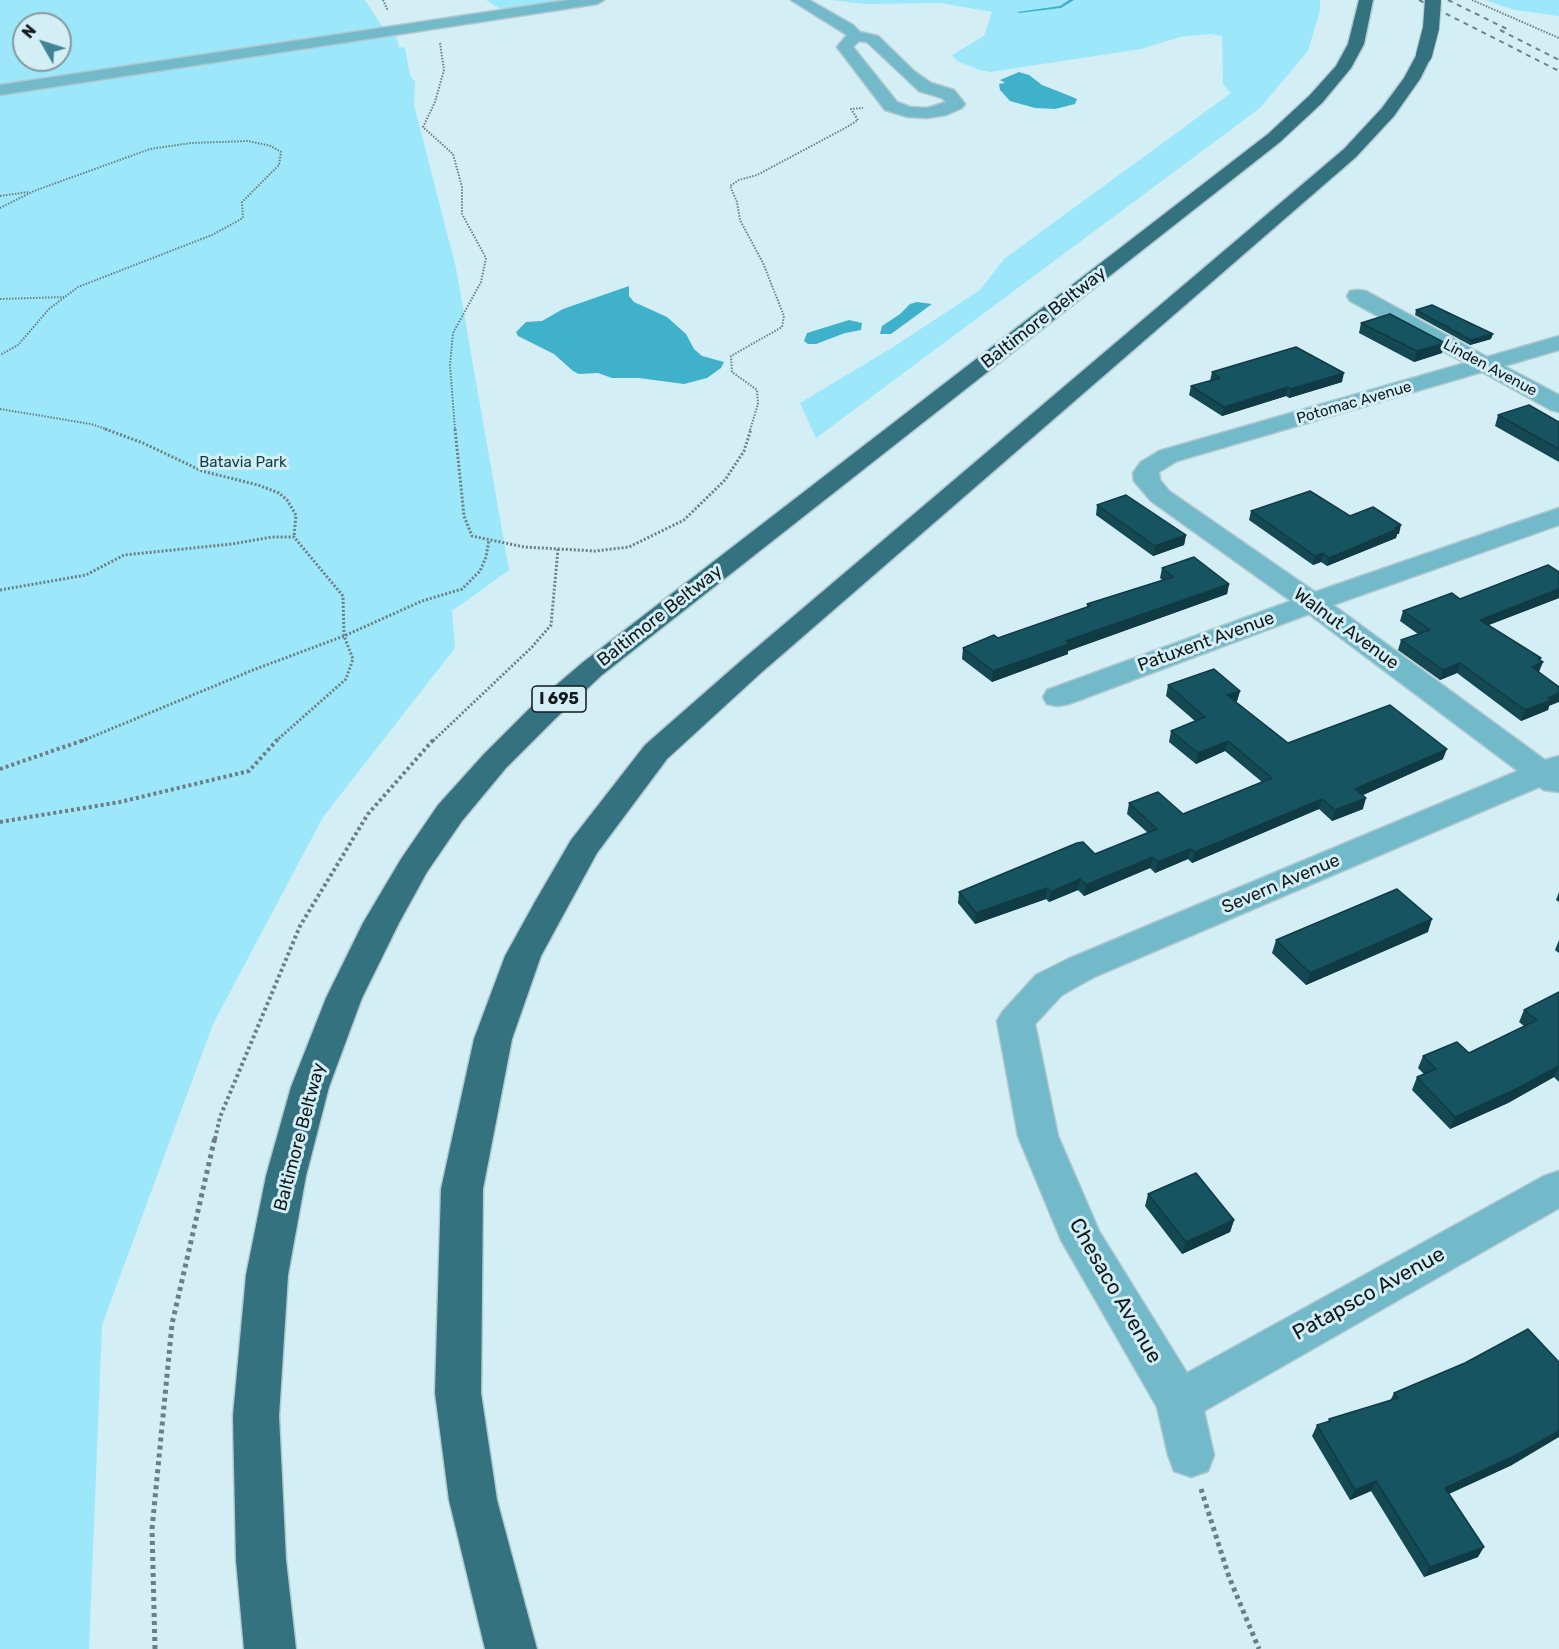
<!DOCTYPE html>
<style>
body{margin:0}
#map{position:relative;width:1559px;height:1649px;overflow:hidden;background:#d3eef5;font-family:Rubik,sans-serif}
canvas{display:block}
.north{position:absolute;left:12px;top:12px;width:60px;height:60px;box-sizing:border-box;background:#d3eef5;border:2px solid #85999f;border-radius:50%;rotate:309deg;font-size:16px;font-weight:700;line-height:24px;text-align:center;color:#111a1d}
.north::after{content:'';display:block;margin:auto;width:21px;height:27px;background:#418494;clip-path:polygon(50% 0,100% 100%,50% 72%,0 100%)}
</style>
<div id="map">
<canvas width="1559" height="1649"></canvas>
<div class="north">N</div>
</div>
<script>
const c = document.querySelector('canvas').getContext('2d');
c.lineJoin = 'round';
function fillPath(path, color) { c.fillStyle = color; c.fill(path, 'evenodd'); }
const poly = rows => new Path2D(rows.map(r => 'M' + r).join(''));
function strokePath(path, color, width, dash) { c.strokeStyle = color; c.lineWidth = width; c.lineCap = dash ? 'butt' : 'round'; c.setLineDash(dash || []); c.stroke(path); }
function label(font, color, halo, rows, align = 'center') {
  c.font = font + ' Rubik,sans-serif'; c.lineWidth = 6; c.setLineDash([]); c.textBaseline = 'middle'; c.strokeStyle = halo; c.fillStyle = color; for (const [text, x, y, turn = 0] of rows) {
    c.save(); c.translate(x, y); c.rotate((+turn || 0) * Math.PI / 180); c.textAlign = isNaN(turn) ? turn : align; if (halo) c.strokeText(text, 0, 0); c.fillText(text, 0, 0); c.restore();
  }
}
fillPath(poly([
 [0,0,365,0,383,28,0,85],
 [24,24,60,24,60,60,24,60],
 [486,0,569,0,502,10],
 [831,0,1320,0,1320,10,1308,51,1260,108,816,438,800,403,890,349,980,290,1004,259,1231,93,1223,84,1222,36,1210,34,1180,37,1141,49,990,72,980,70,957,61,952,55,984,36,992,12,941,3,865,4],
 [1484,0,1559,0,1559,16,1515,10],
 [395,33,399,47,405,48,410,75,415,82,414,105,456,268,509,570,452,611,455,648,323,817,213,1024,102,1325,89,1649,0,1649,0,93]
]), '#9ce7f9');
fillPath(poly([
 [1019,72,1029,75,1042,85,1070,96,1077,99,1075,104,1055,109,1035,108,1010,101,1000,90,999,84,1005,83,1000,80],
 [629,286,629,296,634,302,667,317,686,334,694,349,702,356,724,362,721,368,707,378,684,384,639,378,612,378,598,373,579,374,573,371,554,354,518,336,516,332,526,322,542,321,563,309],
 [917,302,932,304,891,334,880,334,882,326,900,314,910,304],
 [849,320,862,323,861,330,845,333,816,344,808,344,804,341,807,333]
]), '#3fb1ca');
fillPath(poly([
 [1069,0,1074,0,1061,8,1019,13,1017,12,1060,6,1069,0]
]), '#3fb1ca');
const minor = poly([
 [568,0,604,0,597,4,0,95,0,85,568,0],
 [791,0,809,0,853,25,860,32,878,36,914,71,931,83,954,90,965,104,962,108,946,115,927,118,908,117,885,110,837,47,847,35,791,0],
 [859,41,867,42,919,91,942,98,946,102,927,108,910,107,897,102,853,47,859,41],
 [1358,290,1366,291,1487,357,1559,336,1559,350,1504,366,1559,395,1559,412,1551,410,1482,372,1177,461,1159,472,1160,480,1169,491,1315,592,1559,508,1559,525,1333,605,1545,760,1559,756,1559,792,1544,790,1539,787,1094,977,1062,995,1035,1024,1058,1136,1099,1231,1187,1373,1544,1176,1559,1171,1559,1208,1204,1411,1214,1455,1208,1471,1191,1477,1174,1471,1168,1455,1157,1407,1061,1240,1018,1136,997,1021,1003,1011,1036,975,1068,959,1518,771,1309,614,1069,704,1058,706,1047,704,1043,697,1047,690,1291,601,1151,501,1134,481,1133,473,1141,462,1159,451,1465,363,1350,301,1347,296,1350,291,1358,290]
]);
const highway = poly([
 [1359,0,1373,0,1364,44,1351,68,1322,103,1280,142,602,675,555,719,506,768,462,821,427,872,399,923,362,998,329,1087,306,1176,288,1275,279,1416,286,1560,296,1649,244,1649,236,1560,233,1416,246,1275,266,1176,291,1087,326,998,363,923,401,859,438,805,484,754,533,705,582,663,1268,134,1310,95,1336,66,1348,44,1359,0],
 [1424,50,1432,55,1420,79,1394,116,1356,157,762,672,667,759,597,853,541,956,512,1039,483,1189,481,1393,497,1500,537,1649,485,1649,449,1500,435,1393,441,1189,474,1039,505,956,536,900,571,840,645,745,742,660,1344,149,1382,108,1404,78,1418,52,1424,50]
]);
strokePath(minor, '#b0c8ce', 3);
strokePath(highway, '#b0c8ce', 3);
strokePath(poly([
 [383,0,388,11],
 [1472,0,1559,38],
 [440,43,444,70,435,102,423,127,453,154,462,187,462,214,486,258,481,282,453,333,450,365,455,430],
 [0,196,28,192],
 [0,208,34,191,150,149,191,143,248,141,271,146,281,152,279,165,242,202,243,218,212,235,78,287,49,309,18,345,0,355],
 [0,299,64,297],
 [0,409,91,424,109,430],
 [750,430,758,404,757,390,732,372,731,356,782,327,784,316,763,263,740,220,737,202,730,186,739,180,757,175,847,127,858,120,851,109,863,108]
]), '#6d7e83', 2, [1.5, 1.5]);
strokePath(poly([
 [105,429,143,443,202,471,258,485,279,493,287,500,296,515,294,537],
 [455,429,464,516,472,536,524,547,595,551,629,547,684,520,725,480,744,451,751,429],
 [0,590,86,575,124,555,232,544,272,537,294,537,343,596,344,636,353,659,346,679,276,741],
 [82,741,253,670,344,636,422,601,462,589,480,571,486,557,489,540],
 [433,741,532,647,551,625,558,549]
]), '#6d7e83', 3, [2, 2]);
strokePath(poly([
 [0,769,87,739],
 [0,822,120,802,249,771,278,739],
 [215,1139,220,1117,300,926,368,814,434,739]
]), '#6d7e83', 4, [3, 3]);
strokePath(poly([
 [1201,1489,1229,1577,1259,1649],
 [155,1649,152,1529,172,1324,215,1137]
]), '#6d7e83', 5, [4, 4]);
fillPath(minor, '#72b9ca');
fillPath(highway, '#357280');
strokePath(poly([
 [1419,0,1559,71],
 [1448,0,1511,31],
 [1500,30,1559,60]
]), '#6f8186', 2, [5, 5]);
const highwayBridge = poly([
 [1424,55,1431,28,1433,0]
]);
strokePath(highwayBridge, '#b0c8ce', 18, []);
strokePath(highwayBridge, '#357280', 16);
fillPath(poly([
 [1416,310,1491,339,1470,345,1415,315],
 [1361,323,1442,353,1414,362,1359,333],
 [1212,372,1342,382,1289,398,1286,396,1222,416,1189,395,1191,386,1210,381],
 [1498,415,1559,422,1559,462,1495,426],
 [1097,505,1186,535,1184,545,1153,556,1096,515],
 [1251,511,1350,516,1399,534,1397,534,1396,538,1327,566,1321,562,1313,565,1249,520],
 [1162,568,1229,584,1227,594,1068,651,1068,654,992,682,962,659,963,648,998,638,1087,607,1087,604,1162,580,1160,578],
 [1559,572,1559,598,1488,625,1540,660,1539,673,1549,706,1548,710,1521,721,1457,673,1440,680,1398,650,1401,640,1418,634,1400,621,1403,611,1460,599],
 [1168,685,1240,691,1237,701,1236,702,1288,743,1443,759,1363,795,1363,809,1332,821,1319,809,1192,863,1188,859,1155,873,1150,868,1084,896,1078,890,1049,902,1046,899,975,924,958,903,959,892,1095,854,1148,833,1127,814,1129,803,1183,814,1262,782,1225,751,1196,764,1169,742,1171,731,1195,721,1166,696],
 [1559,892,1559,902,1556,900],
 [1428,932,1306,985,1272,953,1276,940],
 [1559,940,1559,953,1555,950],
 [1559,992,1559,1082,1554,1077,1508,1103,1450,1129,1412,1090,1417,1077,1424,1074,1418,1068,1423,1056,1469,1053,1524,1026,1519,1022,1524,1010],
 [1148,1194,1234,1220,1230,1232,1182,1254,1145,1206],
 [1394,1393,1512,1465,1449,1494,1478,1557,1424,1577,1371,1491,1350,1500,1312,1436,1317,1425,1328,1422,1329,1419,1390,1401]
]), '#144853');
fillPath(poly([
 [1493,334,1491,339,1470,345,1471,340],
 [1445,343,1442,353,1414,362,1417,351],
 [1344,373,1342,382,1289,398,1291,389],
 [1288,387,1286,396,1222,416,1224,407],
 [1401,525,1399,534,1397,534,1396,538,1327,566,1329,558],
 [1186,535,1184,545,1153,556,1155,546],
 [1323,553,1321,562,1313,565,1315,556],
 [1229,584,1227,594,1068,651,1068,654,992,682,993,671,1066,641],
 [1559,589,1559,598,1476,630,1480,620],
 [1541,658,1538,664,1543,662,1539,672,1532,667,1538,659],
 [1460,663,1457,673,1440,680,1443,670],
 [1240,691,1237,701,1225,706,1227,695],
 [1559,693,1559,702,1549,706,1548,710,1521,721,1525,710,1548,698],
 [1228,741,1225,751,1196,764,1198,753],
 [1447,749,1443,759,1352,800,1355,789],
 [1366,798,1363,809,1332,821,1335,810],
 [1322,799,1319,809,1192,863,1195,852],
 [1190,849,1188,859,1155,873,1158,862],
 [1153,857,1150,868,1084,896,1086,885],
 [1080,879,1078,890,1049,902,1051,892],
 [1047,888,1046,899,975,924,976,913],
 [1432,919,1428,932,1306,985,1310,973],
 [1559,1066,1554,1077,1508,1103,1450,1129,1455,1117],
 [1234,1220,1230,1232,1182,1254,1186,1242],
 [1559,1431,1559,1437,1512,1465,1439,1498,1445,1488],
 [1376,1481,1371,1491,1350,1500,1355,1490],
 [1484,1547,1478,1557,1424,1577,1430,1567]
]), '#103b44');
const building = poly([
 [1432,305,1493,334,1471,340,1416,310,1432,305],
 [1390,314,1445,343,1417,351,1361,323,1390,314],
 [1296,347,1344,373,1291,389,1288,387,1224,407,1191,386,1220,378,1212,372,1296,347],
 [1529,405,1559,422,1559,449,1498,415,1529,405],
 [1310,491,1350,516,1373,507,1401,525,1395,528,1398,529,1329,558,1323,553,1315,556,1251,511,1310,491],
 [1126,495,1186,535,1155,546,1097,505,1126,495],
 [1194,557,1229,584,1066,641,1069,644,993,671,963,648,994,635,998,638,1090,606,1087,604,1173,577,1162,568,1194,557],
 [1548,565,1559,572,1559,589,1480,620,1541,658,1538,659,1543,662,1532,667,1559,687,1559,693,1548,698,1552,700,1525,710,1460,663,1443,670,1401,640,1430,630,1403,611,1452,593,1460,599,1548,565],
 [1214,669,1240,691,1227,695,1288,743,1390,705,1447,749,1355,789,1366,798,1335,810,1322,799,1195,852,1190,849,1158,862,1153,857,1086,885,1080,879,1051,892,1047,888,976,913,959,892,1077,843,1083,842,1095,854,1157,829,1129,803,1158,792,1183,814,1272,778,1228,741,1198,753,1171,731,1205,717,1168,685,1214,669],
 [1397,889,1432,919,1310,973,1276,940,1397,889],
 [1559,992,1559,1066,1514,1090,1455,1117,1417,1077,1436,1069,1423,1056,1457,1042,1469,1053,1537,1020,1524,1010,1559,992],
 [1196,1173,1234,1220,1186,1242,1148,1194,1196,1173],
 [1528,1329,1559,1362,1559,1431,1518,1454,1445,1488,1484,1547,1430,1567,1376,1481,1355,1490,1317,1425,1330,1421,1329,1419,1398,1398,1394,1393,1465,1363,1528,1329]
]);
fillPath(building, '#175461');
strokePath(building, '#103b44', 1.5);
label('15px', '#111a1d', '#d3eef5', [
 ["Linden Avenue",1490,368,28],
 ["Potomac Avenue",1354,403,-16]
]);
label('15px', '#0c3f4a', '#d3eef5', [
 ["Batavia Park",243,463]
]);
for (const [x, y, w] of [
 [559,699,54]
]) { const box = new Path2D(); box.roundRect(x - w / 2, y - 13, w, 26, 4.5); c.fillStyle = '#d3eef5'; c.fill(box); strokePath(box, '#111a1d', 1.5); }
label('bold 16px', '#111a1d', null, [
 ["I 695",559,699]
]);
label('18px', '#111a1d', '#d3eef5', [
 ["Baltimore Beltway",1044,318,-38],
 ["Baltimore Beltway",660,616,-38],
 ["Walnut Avenue",1346,629,36],
 ["Patuxent Avenue",1206,642,-20],
 ["Severn Avenue",1281,884,-23],
 ["Baltimore Beltway",300,1137,-75]
]);
label('21px', '#111a1d', '#d3eef5', [
 ["Chesaco Avenue",1115,1291,60],
 ["Patapsco Avenue",1369,1294,-29]
]);
</script>
